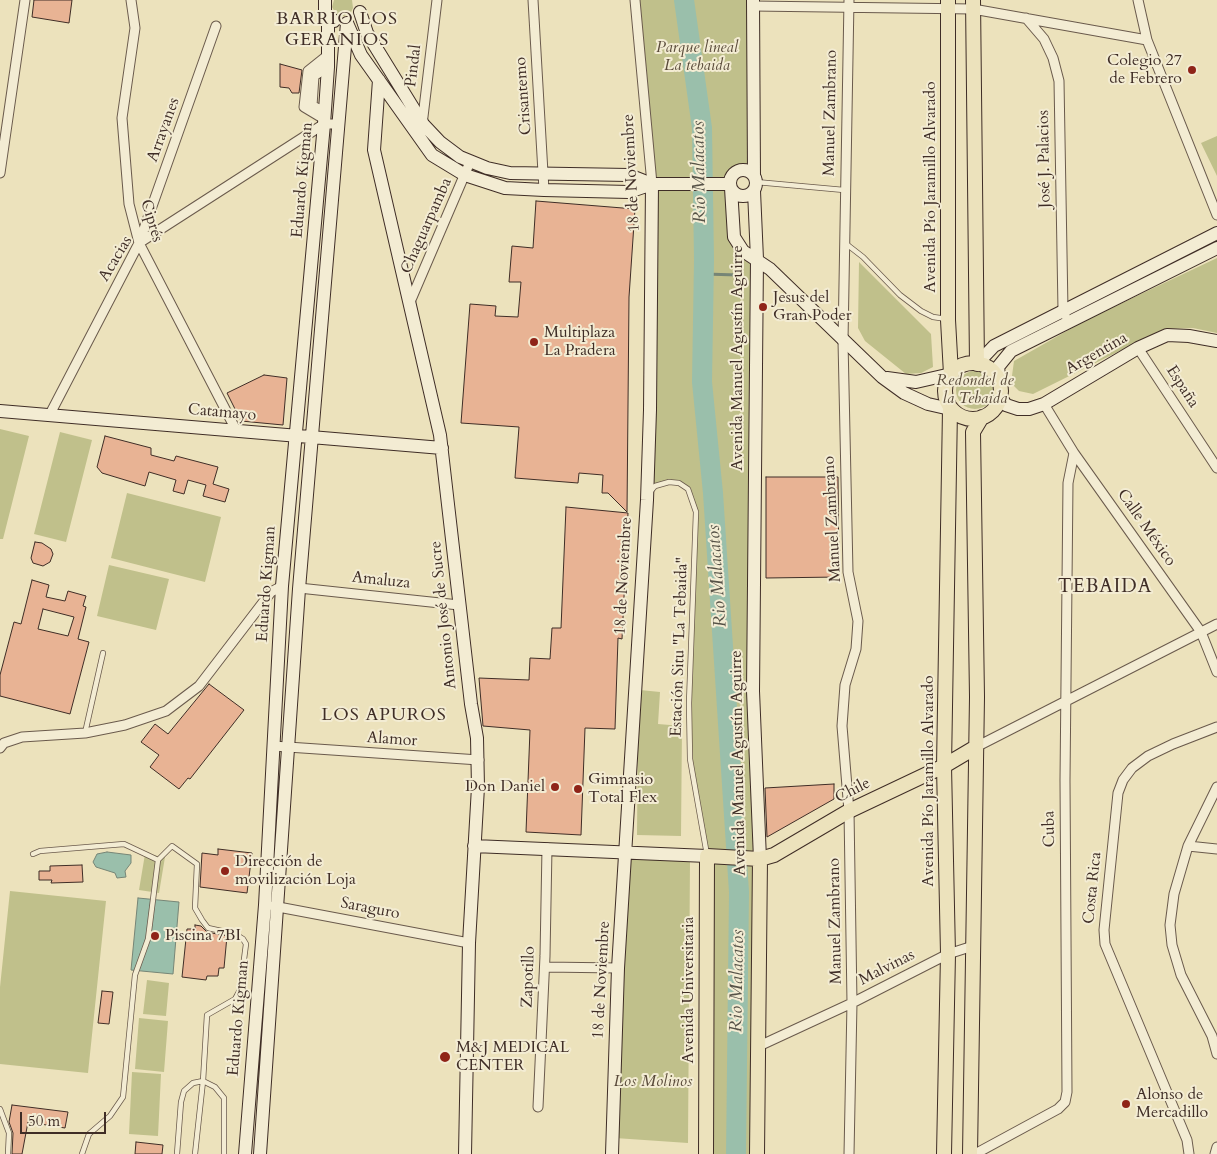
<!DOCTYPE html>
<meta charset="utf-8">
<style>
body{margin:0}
#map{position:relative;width:1217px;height:1154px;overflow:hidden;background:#ece2bc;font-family:Cardo,serif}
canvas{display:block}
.scale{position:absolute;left:20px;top:1112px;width:86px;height:22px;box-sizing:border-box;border:2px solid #3f2d26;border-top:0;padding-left:6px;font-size:15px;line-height:18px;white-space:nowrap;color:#3f2d26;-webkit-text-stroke:4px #f3ecd3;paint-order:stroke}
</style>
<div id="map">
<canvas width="1217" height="1154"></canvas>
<div class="scale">50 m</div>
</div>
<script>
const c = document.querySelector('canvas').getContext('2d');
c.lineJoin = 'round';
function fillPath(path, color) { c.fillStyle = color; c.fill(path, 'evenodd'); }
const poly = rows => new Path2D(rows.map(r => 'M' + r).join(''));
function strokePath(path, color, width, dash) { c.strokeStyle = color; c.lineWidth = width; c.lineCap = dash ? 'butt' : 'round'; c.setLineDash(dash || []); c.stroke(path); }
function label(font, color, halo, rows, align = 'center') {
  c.font = font + ' Cardo,serif'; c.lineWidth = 4; c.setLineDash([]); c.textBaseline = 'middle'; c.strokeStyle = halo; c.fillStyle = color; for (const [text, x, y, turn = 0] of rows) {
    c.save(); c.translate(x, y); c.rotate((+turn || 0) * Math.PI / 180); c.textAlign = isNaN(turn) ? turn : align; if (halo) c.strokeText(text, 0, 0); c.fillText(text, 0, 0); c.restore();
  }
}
fillPath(poly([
 [334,0,352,0,353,8,351,12,344,16,336,14,332,7],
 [635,0,753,0,749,171,742,170,735,172,730,181,734,237,751,256,757,1154,706,1154,707,856,691,775,689,703,696,512,688,489,679,483,669,483,655,486,650,493,652,184],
 [1217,136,1217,176,1201,143],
 [1217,258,1217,333,1193,328,1164,329,1033,394,1019,391,1011,383,1014,361,1086,320],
 [859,262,931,334,933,367,921,373,906,374,865,341,858,328],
 '956 390a19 19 0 1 1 38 0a19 19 0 1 1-38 0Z',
 [0,429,29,436,3,539,0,539],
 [60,432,92,440,66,542,34,534],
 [127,493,221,517,205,582,111,558],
 [109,565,169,579,156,630,97,616],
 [640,690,660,692,658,724,682,726,681,836,637,835,638,723],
 [145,854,165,857,159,893,139,890],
 [625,857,690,860,688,1143,615,1138],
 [10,891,106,901,88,1073,0,1064,0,987],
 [147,980,169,983,166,1016,143,1014],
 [139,1018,168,1021,164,1072,135,1069],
 [132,1072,161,1074,158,1136,129,1134]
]), '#c0c08b');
const water = poly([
 [107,852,131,855,131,863,125,871,126,877,117,878,115,873,96,867,93,862,97,854,107,852],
 [138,898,179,902,173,974,131,970,138,898]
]);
fillPath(water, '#9abfab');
strokePath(water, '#768576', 1);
strokePath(poly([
 [704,274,738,275]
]), '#768576', 3);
strokePath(poly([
 [684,0,702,128,704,260,702,382,713,493,739,892,736,1154]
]), '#9abfab', 20);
const building = poly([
 [34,0,72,0,69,23,32,17,34,0],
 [280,64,302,70,299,93,292,93,289,88,280,87,280,64],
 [536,201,635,209,629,297,627,512,608,493,602,493,603,475,579,473,578,483,515,478,519,427,461,423,470,304,496,306,495,316,518,317,521,282,509,282,512,246,533,248,536,201],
 [264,375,287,378,283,425,241,421,227,393,264,375],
 [105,436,151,448,151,455,174,461,176,456,218,467,213,484,229,489,225,502,203,496,206,485,188,480,184,494,173,491,176,480,149,472,145,486,102,473,97,467,105,436],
 [766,477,838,477,839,577,766,578,766,477],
 [566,507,628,513,622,639,618,638,615,729,585,728,581,835,526,832,530,730,483,726,479,678,529,680,530,658,550,659,552,628,561,628,566,507],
 [35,542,42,543,51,549,53,554,50,562,43,566,33,563,31,558,35,542],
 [32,580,49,585,46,597,65,601,68,591,86,596,83,606,86,607,78,639,89,642,70,714,0,696,0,675,14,622,21,624,32,580],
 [43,609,74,617,68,636,38,629,43,609],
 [209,684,244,710,190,779,188,778,179,789,150,767,159,755,141,742,155,724,168,734,209,684],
 [834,784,834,799,767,837,765,788,834,784],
 [218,849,252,853,247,893,200,887,202,853,218,855,218,849],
 [82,865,83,882,51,883,52,880,39,880,39,871,50,871,50,866,82,865],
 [195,925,201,926,207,932,227,936,224,968,219,968,218,976,207,976,206,980,182,977,187,929,195,929,195,925],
 [102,991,113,992,109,1024,98,1023,102,991],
 [12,1105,68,1112,65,1128,28,1122,22,1154,12,1154,13,1133,9,1122,12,1105],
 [136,1142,163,1145,162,1154,135,1154,136,1142]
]);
fillPath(building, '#e8b394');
strokePath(building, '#3f2d26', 1);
const lane = poly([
 [756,182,844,190],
 [845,243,863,257,900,295,921,311,933,317,947,319],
 [650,492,655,486,669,482,679,483,688,489,696,512,689,703,690,759,707,855],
 [85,733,103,653],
 [33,854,40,851,124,844,158,860,172,846,197,864,195,908,202,920,208,928,235,934,243,939,246,944,240,990,235,999,207,1015,203,1081,195,1154],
 [0,1109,9,1133,8,1154],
 [82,1154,89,1134,110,1116,123,1097,135,975,148,939,158,860],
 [177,1154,181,1102,184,1091,193,1083,203,1081,215,1087,224,1098,224,1154]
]);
const street = poly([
 [131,0,135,28,122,118,129,204,139,243,236,430],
 [533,0,544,190],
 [635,0,652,184],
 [849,0,843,341,848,572,858,621,856,649,845,685,842,726,849,811,852,1003,849,1154],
 [1138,0,1147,40,1217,215],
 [753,6,973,9,1147,40],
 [1026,18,1044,39,1053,58,1059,81,1063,310,1065,315],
 [322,110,312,106,314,76,328,67],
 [324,119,304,107,308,71,328,55],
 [422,125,437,0],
 [0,173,25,0],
 [139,243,216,26],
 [410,302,470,162],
 [1138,348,1217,468],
 [1044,404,1074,453,1201,632,1217,672],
 [49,416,139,243,324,124,338,124],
 [299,588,459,605],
 [273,746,479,760],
 [976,747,1217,624],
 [0,748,4,743,22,737,85,733,125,725,166,711,199,686,271,592,282,586],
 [1217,787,1188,846,1174,894,1170,925,1172,945,1181,975,1212,1036,1217,1054],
 [1188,846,1217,849],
 [273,906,469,943],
 [545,967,618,968],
 [757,1047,852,1003,948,954,973,946],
 [538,1107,545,956,547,848],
 [975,1154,1058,1109,1065,1102,1067,1092,1065,780,1068,483,1074,453],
 [1189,1154,1187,1140,1105,944,1104,930,1118,793,1123,780,1132,768,1148,756,1173,744,1217,727],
 [1215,1154,1217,1147]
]);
const secondary = poly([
 [325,0,325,13,334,21],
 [753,0,754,176],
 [360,12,367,33,423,124,440,142,460,157,487,168,510,173,629,175,652,184],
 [347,23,361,55,432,155,465,175,505,188,544,190,629,192,652,184,730,184],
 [379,80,374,150,440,435,471,704,477,738,478,787,469,943,465,1154],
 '730 183a13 13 0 1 1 26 0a13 13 0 1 1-26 0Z',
 [731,188,734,237,743,251,770,269,882,377,904,393,928,404,950,409],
 [754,191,757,259,753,691,760,859],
 [977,364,994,346,1217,233],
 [887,378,916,382,951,374],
 [1000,383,998,367,1011,351,1217,248],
 [1000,396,1006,405,1018,409,1029,409,1044,404,1138,348,1167,335,1189,336,1217,341],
 [0,411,442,448],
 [474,846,707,856],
 [245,1154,265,905,282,586,324,124,328,67,328,16],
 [260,1154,299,589,347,23],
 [612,1154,618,968,647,500,650,410,652,184]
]);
const primary = poly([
 [948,0,948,320,951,374],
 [973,0,977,364],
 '945 391a28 28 0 1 1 56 0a28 28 0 1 1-56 0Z',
 [706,1154,707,856,760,859,774,855,849,811,944,766,976,747],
 [757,1154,760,859],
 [944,1154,948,954,944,766,950,409],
 [970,1154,977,697,973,432,982,417]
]);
strokePath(lane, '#6a5a4c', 6);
strokePath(street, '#6a5a4c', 11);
strokePath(secondary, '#3f2d26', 14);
strokePath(primary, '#3f2d26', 16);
strokePath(lane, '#f3ecd3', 4.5);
strokePath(street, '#f3ecd3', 9);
strokePath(secondary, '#f3ecd3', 12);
strokePath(primary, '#ece2bc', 14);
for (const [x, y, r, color] of [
 [1192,70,5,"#8f2418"],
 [763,307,5,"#8f2418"],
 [534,342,5,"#8f2418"],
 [555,787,5,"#8f2418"],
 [578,789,5,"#8f2418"],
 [225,871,5,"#8f2418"],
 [155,936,5,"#8f2418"],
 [445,1057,6,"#8f2418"],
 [1126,1104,5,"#8f2418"]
]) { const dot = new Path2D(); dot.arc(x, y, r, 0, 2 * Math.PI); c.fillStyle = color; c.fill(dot); strokePath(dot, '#f3ecd3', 2); }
label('italic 16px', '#594a3a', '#f3ecd3', [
 ["Parque lineal",697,48],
 ["La tebaida",697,66],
 ["Redondel de",975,381],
 ["la Tebaida",975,399],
 ["Los Molinos",653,1082]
]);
label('16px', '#3f2d26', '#f3ecd3', [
 ["Colegio 27",1182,61,"right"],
 ["de Febrero",1182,79,"right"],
 ["Jesus del",773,298],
 ["Gran Poder",773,316],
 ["Multiplaza",544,333],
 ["La Pradera",544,351],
 ["Gimnasio",588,780],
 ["Total Flex",588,798],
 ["Don Daniel",545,787,"right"],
 ["Dirección de",235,862],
 ["movilización Loja",235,880],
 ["Piscina 7BI",165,936],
 ["M&J MEDICAL",456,1048],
 ["CENTER",456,1066],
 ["Alonso de",1136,1095],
 ["Mercadillo",1136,1113]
], 'left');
label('16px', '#3f2d26', '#f3ecd3', [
 ["Pindal",414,66,-83],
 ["Crisantemo",524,96,-94],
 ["Manuel Zambrano",831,113,-89],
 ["Arrayanes",164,130,-70],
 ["José J. Palacios",1045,159,-91],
 ["18 de Noviembre",632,173,-93],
 ["Eduardo Kigman",303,180,-85],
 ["Avenida Pío Jaramillo Alvarado",931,187,-90],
 ["Ciprés",151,221,73],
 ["Chaguarpamba",427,226,-66],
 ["Acacias",116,259,-59],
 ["Argentina",1097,354,-30],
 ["Avenida Manuel Agustín Aguirre",738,358,-90],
 ["España",1182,387,57],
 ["Catamayo",222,413,5],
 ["Manuel Zambrano",833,519,-93],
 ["Calle México",1146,528,55],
 ["18 de Noviembre",624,576,-87],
 ["Amaluza",381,581,6],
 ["Eduardo Kigman",267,584,-86],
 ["Antonio José de Sucre",444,615,-96],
 ["Estación Situ \"La Tebaida\"",680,647,-88],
 ["Alamor",392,740,4],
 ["Avenida Manuel Agustín Aguirre",739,763,-91],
 ["Avenida Pío Jaramillo Alvarado",929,781,-90],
 ["Chile",853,791,-27],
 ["Cuba",1050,829,-91],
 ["Costa Rica",1093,888,-84],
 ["Saraguro",370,909,11],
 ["Manuel Zambrano",836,921,-91],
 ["Malvinas",887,968,-27],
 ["Zapotillo",529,977,-88],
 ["18 de Noviembre",602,980,-87],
 ["Avenida Universitaria",689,990,-90],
 ["Eduardo Kigman",239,1018,-85]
]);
c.letterSpacing = '1px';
label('18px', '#3f2d26', '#f3ecd3', [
 ["BARRIO LOS",337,20],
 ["GERANIOS",337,41],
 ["LOS APUROS",384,716]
]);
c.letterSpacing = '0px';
label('italic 18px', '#565247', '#f3ecd3', [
 ["Rio Malacatos",700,172,-91],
 ["Rio Malacatos",718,576,-94],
 ["Rio Malacatos",738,981,-89]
]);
c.letterSpacing = '1px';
label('19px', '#3f2d26', '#f3ecd3', [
 ["TEBAIDA",1105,588]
]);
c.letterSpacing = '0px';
</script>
